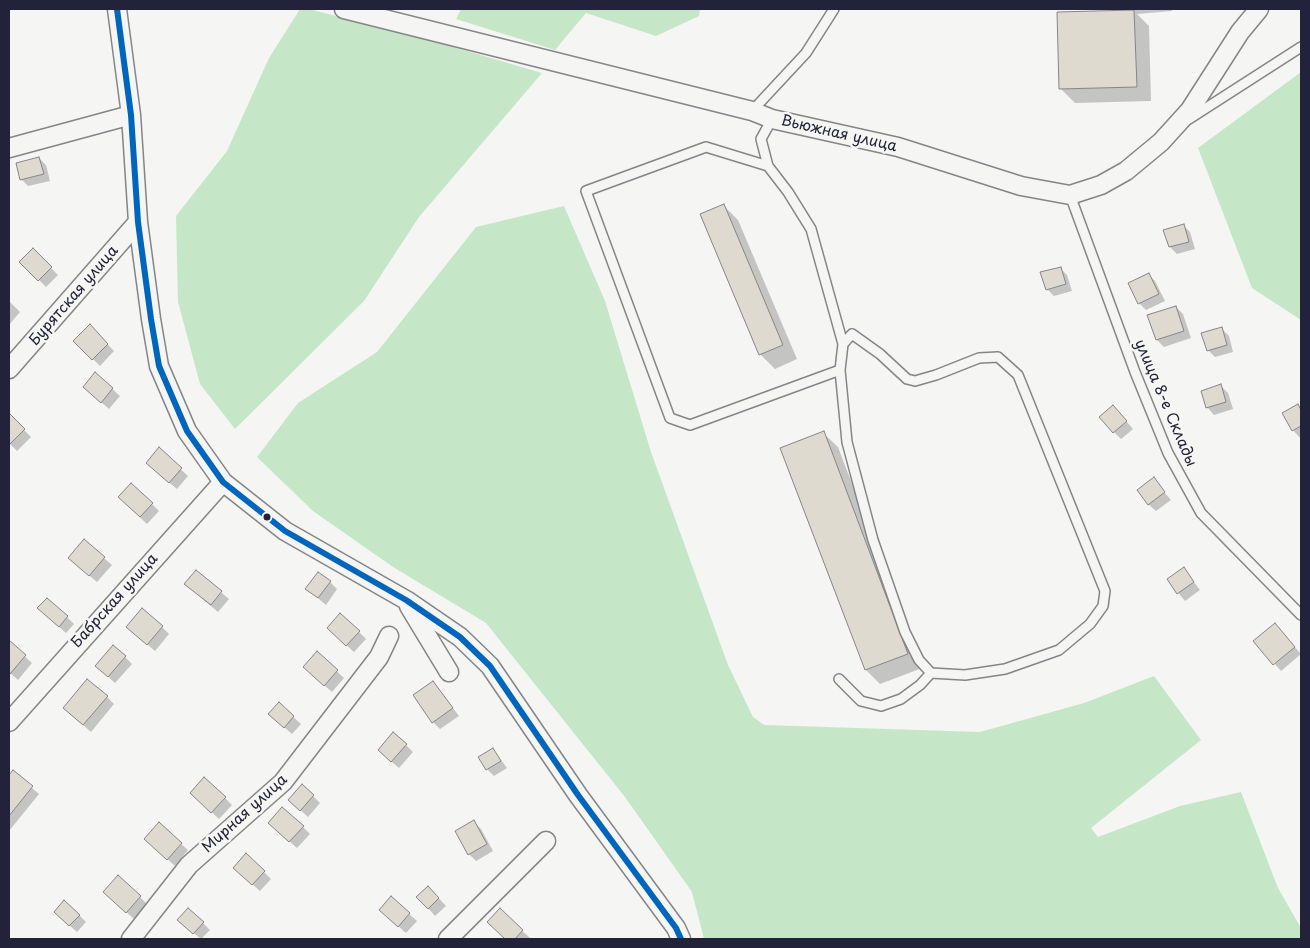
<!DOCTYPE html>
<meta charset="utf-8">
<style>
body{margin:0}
#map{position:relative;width:1310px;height:948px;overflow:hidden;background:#f5f5f3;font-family:"Playpen Sans",sans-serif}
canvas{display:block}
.frame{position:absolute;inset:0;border:10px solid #22223b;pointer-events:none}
</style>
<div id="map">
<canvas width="1310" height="948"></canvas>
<div class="frame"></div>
</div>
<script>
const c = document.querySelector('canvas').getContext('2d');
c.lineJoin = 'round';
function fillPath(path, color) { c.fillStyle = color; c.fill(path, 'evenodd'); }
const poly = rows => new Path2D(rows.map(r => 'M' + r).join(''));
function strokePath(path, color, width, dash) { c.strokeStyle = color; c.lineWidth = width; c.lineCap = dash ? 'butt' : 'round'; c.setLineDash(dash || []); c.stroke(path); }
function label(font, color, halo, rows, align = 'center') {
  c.font = font + ' "Playpen Sans",sans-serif'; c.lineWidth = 5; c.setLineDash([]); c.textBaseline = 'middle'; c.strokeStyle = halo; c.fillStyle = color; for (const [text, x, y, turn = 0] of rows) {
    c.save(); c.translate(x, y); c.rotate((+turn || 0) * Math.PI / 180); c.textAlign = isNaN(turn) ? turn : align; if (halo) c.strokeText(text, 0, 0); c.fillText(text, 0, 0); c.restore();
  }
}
fillPath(poly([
 [300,9,309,9,426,39,542,73,419,217,364,301,235,429,200,384,178,302,176,216,227,151,269,58],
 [461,9,700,9,699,16,656,36,586,13,555,50,456,19],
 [1301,72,1301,320,1252,288,1198,148],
 [564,206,605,301,651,452,728,665,753,717,764,725,980,732,1084,703,1154,676,1201,740,1091,828,1098,837,1180,806,1241,792,1278,888,1301,928,1301,939,704,939,692,892,625,797,486,623,393,567,313,511,257,457,298,403,377,352,476,227]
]), '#c5e7c7');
fillPath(poly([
 [1132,9,1172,9,1172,11,1137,14,1149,26,1151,101,1075,103,1060,88,1058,13,1135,11],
 [39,158,46,165,50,181,28,186,21,179],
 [723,205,738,220,797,359,775,369,760,354],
 [1183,225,1190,232,1195,249,1177,254,1170,247,1165,231],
 [33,250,58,275,46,287,21,262],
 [1060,268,1067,275,1072,291,1054,296,1047,289],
 [1148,274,1155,281,1165,301,1146,310,1139,303],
 [9,301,20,312,9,325],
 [1176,307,1183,314,1191,338,1164,347,1157,340],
 [90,326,114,351,100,366,75,341],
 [1221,328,1229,336,1233,352,1215,357,1208,350],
 [96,374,120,396,109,409,92,394],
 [1221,386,1228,393,1233,409,1214,415,1207,407],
 [1298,405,1301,409,1300,438,1293,430],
 [1120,414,1133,429,1121,439,1114,432],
 [9,415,31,437,17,451,9,443],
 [823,433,838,447,922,668,880,684,866,670],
 [159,449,188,476,177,489,154,470],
 [1153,479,1171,500,1156,511,1148,504],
 [126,504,152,504,159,511,147,524],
 [84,541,112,565,97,582,77,565],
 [1184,569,1200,590,1185,601,1168,580],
 [196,571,229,599,218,612,193,591],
 [330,582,337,589,326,605,307,589],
 [46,615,67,617,74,624,66,633],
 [1275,625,1301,654,1281,671,1255,641],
 [162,627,169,634,155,651,135,634],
 [359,632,366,639,354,652,335,635],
 [9,642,32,663,18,680,9,672],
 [317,653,344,678,332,692,311,674],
 [125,657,132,664,115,683,104,673],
 [433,682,459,716,440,729,433,722],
 [107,697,114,704,91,732,64,708],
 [279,704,301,724,292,734,277,721],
 [406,745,413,752,399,768,386,757],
 [493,749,507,768,494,776,487,769],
 [13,772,39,794,9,831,9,777],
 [313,796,320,803,308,817,297,807],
 [225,798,232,805,219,819,199,800],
 [474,822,481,829,493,851,476,861,469,854],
 [303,827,310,834,297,848,277,830],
 [181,844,188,850,175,866,153,846],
 [264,872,271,879,260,891,242,875],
 [428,887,446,906,435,916,418,897],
 [140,897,147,904,134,919,112,899],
 [391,898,417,921,406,933,388,917],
 [500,910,530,938,529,939,506,939,489,922],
 [79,915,86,922,77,932,62,919],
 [203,923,210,930,201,939,186,927]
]), '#0003');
const building = poly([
 [1134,10,1137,87,1059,89,1057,12,1134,10],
 [39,157,44,174,20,180,16,163,39,157],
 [724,204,783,345,759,355,700,214,724,204],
 [1184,224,1189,242,1169,247,1163,230,1184,224],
 [33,248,52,267,38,281,19,262,33,248],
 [1061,267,1066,284,1046,290,1040,272,1061,267],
 [1149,273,1159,294,1138,304,1128,283,1149,273],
 [1176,306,1184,331,1156,340,1147,315,1176,306],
 [90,324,108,344,92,360,73,341,90,324],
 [1222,327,1227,345,1207,351,1201,333,1222,327],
 [95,372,113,388,101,403,83,387,95,372],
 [1221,384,1226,402,1206,408,1201,391,1221,384],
 [1298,404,1301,410,1301,426,1292,431,1282,413,1298,404],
 [1113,405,1127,421,1113,433,1099,417,1113,405],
 [9,413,25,429,9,445,9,413],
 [824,431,908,654,865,670,780,448,824,431],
 [159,447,182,468,169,483,146,463,159,447],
 [1154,477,1165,492,1148,505,1137,490,1154,477],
 [131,483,153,503,140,517,118,497,131,483],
 [84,539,105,557,89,576,68,558,84,539],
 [1184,567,1194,582,1177,594,1167,579,1184,567],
 [196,570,222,591,211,605,184,584,196,570],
 [318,572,331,581,318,598,305,589,318,572],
 [47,598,68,616,59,627,37,608,47,598],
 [142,608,163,626,147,645,126,627,142,608],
 [340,613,360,631,346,646,327,628,340,613],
 [1275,623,1295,647,1273,665,1253,641,1275,623],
 [9,640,26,655,10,674,9,673,9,640],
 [113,645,126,656,108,677,95,666,113,645],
 [317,651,338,670,324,686,303,667,317,651],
 [87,679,108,696,83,725,63,708,87,679],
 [433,681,453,708,432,723,413,695,433,681],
 [279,702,294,716,284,728,268,714,279,702],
 [393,732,407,744,391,762,378,750,393,732],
 [493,748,501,761,486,770,478,757,493,748],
 [13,770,33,786,9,816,9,775,13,770],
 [204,777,226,797,211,813,190,793,204,777],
 [302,784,314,795,300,811,288,800,302,784],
 [282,807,304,826,289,842,268,823,282,807],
 [474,820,487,844,468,855,455,831,474,820],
 [159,822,182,843,167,860,144,839,159,822],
 [246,853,265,871,252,885,233,868,246,853],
 [118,875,141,896,126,913,103,892,118,875],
 [428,886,439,898,428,909,416,897,428,886],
 [391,896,410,913,398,927,379,910,391,896],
 [64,900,80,915,69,926,54,912,64,900],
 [188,908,204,922,193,934,177,920,188,908],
 [500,908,523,930,515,939,505,939,487,922,500,908]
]);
fillPath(building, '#dfdacf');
strokePath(building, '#858589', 1);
const service = poly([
 [752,111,806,53,834,9],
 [772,119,761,139,768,166,706,147,586,191,670,418,690,425,840,370],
 [1189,119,1301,47],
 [768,166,788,192,811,229,843,344,840,370,847,442,873,540,905,632,919,660,931,673,965,675,1005,669,1059,650,1090,624,1103,606,1105,591,1018,375,998,357,979,358,936,375,915,381,907,379,880,354,852,334,843,344],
 [1070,195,1135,372,1168,453,1201,513,1301,615],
 [839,679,861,701,881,706,901,699,920,685,931,673]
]);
const minor = poly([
 [117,9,131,115,138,222,151,319,159,366,187,431,223,482,285,531,406,600,460,637,490,666,578,795,676,928,681,939],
 [344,9,752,111,772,119,898,147,1021,186,1070,195,1101,185,1126,171,1161,142,1190,110,1240,32,1259,9],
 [9,148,131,115],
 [9,369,138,222],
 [409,606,449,672],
 [9,722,223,482],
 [131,939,189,865,283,782,379,657,389,636],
 [448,939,546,841]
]);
strokePath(service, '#858589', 12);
strokePath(minor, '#858589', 21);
strokePath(service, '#f5f5f3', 9);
strokePath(minor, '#f5f5f3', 18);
strokePath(poly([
 [117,9,131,115,138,222,151,319,159,366,187,431,223,482,285,531,406,600,460,637,490,666,578,795,676,928,681,939]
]), '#0065bd', 6);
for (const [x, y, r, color] of [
 [267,517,4.5,"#22223b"]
]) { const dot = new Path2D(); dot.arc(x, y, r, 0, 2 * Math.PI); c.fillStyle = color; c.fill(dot); strokePath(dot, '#f6f6f2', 2); }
label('15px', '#22223b', '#f6f6f2', [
 ["Вьюжная улица",839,134,13],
 ["Бурятская улица",74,296,-49],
 ["улица 8-е Склады",1165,403,67],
 ["Бабрская улица",115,601,-48],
 ["Мирная улица",245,814,-42]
]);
</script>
